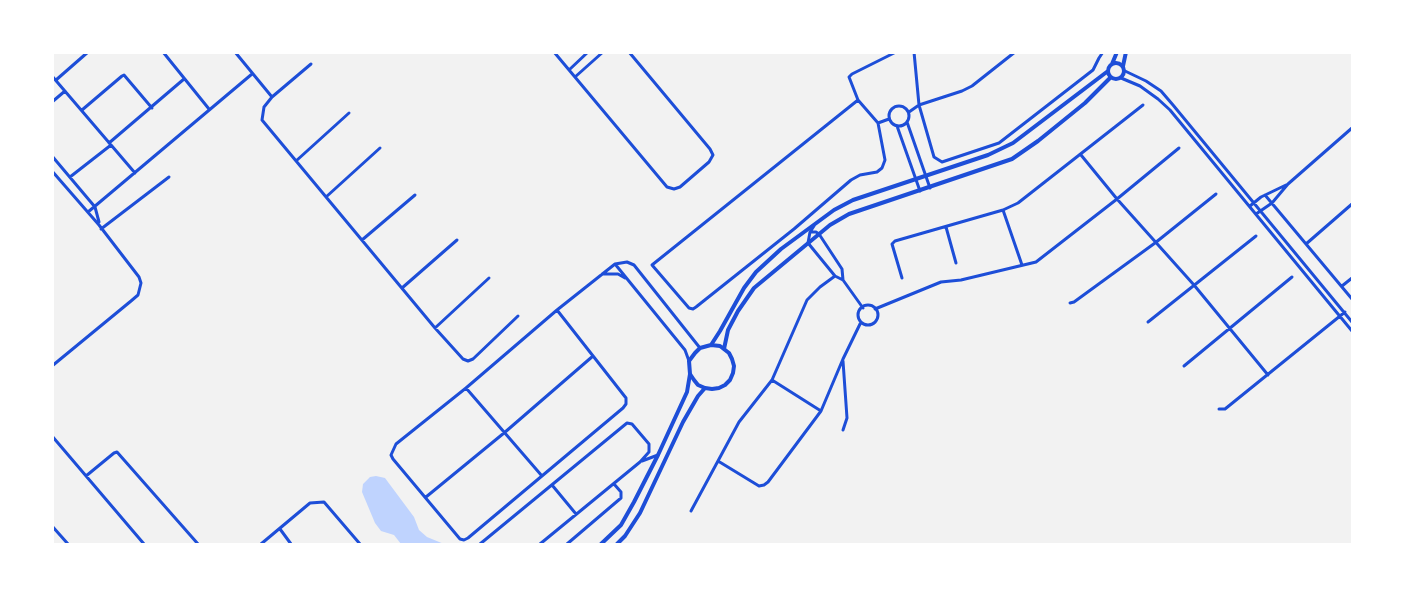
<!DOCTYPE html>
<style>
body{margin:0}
#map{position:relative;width:1405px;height:597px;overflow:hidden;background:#f2f2f2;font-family:Roboto,sans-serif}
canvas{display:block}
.frame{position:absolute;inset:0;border:54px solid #fff;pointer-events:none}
</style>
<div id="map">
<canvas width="1405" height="597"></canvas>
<div class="frame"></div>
</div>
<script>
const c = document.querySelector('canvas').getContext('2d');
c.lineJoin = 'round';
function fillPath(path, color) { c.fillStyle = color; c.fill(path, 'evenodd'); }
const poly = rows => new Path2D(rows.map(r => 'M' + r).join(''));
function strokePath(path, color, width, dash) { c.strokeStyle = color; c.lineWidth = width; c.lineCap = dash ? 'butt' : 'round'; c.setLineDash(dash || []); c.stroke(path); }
fillPath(poly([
 [376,476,385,478,414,517,419,530,427,537,444,544,401,544,394,535,381,531,375,523,362,492,363,484,370,477]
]), '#bfd3fe');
strokePath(poly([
 [163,52,209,109],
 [235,52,272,97],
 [554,52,667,187,674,189,680,187,709,162,713,155,710,149,629,52],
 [914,52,919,105,934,157,942,162,999,143,1093,70,1099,58,1103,52],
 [311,64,272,97,264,107,262,120,435,328,463,359,468,361,473,359,518,316],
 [569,70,588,52],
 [1125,71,1146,81,1161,91,1173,105,1352,322],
 [52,76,135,173],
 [575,77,603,52],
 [1121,78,1140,86,1158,99,1170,110,1352,331],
 [56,80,88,52],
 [858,100,652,265,689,308,693,309,696,307,794,229,851,180,860,175,877,172,882,168,885,160,878,123,858,100,849,77,852,74,896,52],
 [52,102,65,91],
 '889 116a10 10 0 1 1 20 0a10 10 0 1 1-20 0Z',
 [82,110,122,76,124,75,152,108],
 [909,112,919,105,962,91,972,86,1015,52],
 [907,122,930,188],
 [878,123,889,119],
 [897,126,920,191],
 [109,143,184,79],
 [1081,155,1117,199,1194,285,1268,375],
 [52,156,95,207,99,222],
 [296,161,349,113],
 [52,171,99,225,139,277,141,283,138,295,131,301,52,366],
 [70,177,111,145],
 [1265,195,1352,299],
 [326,197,380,148],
 [1250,206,1261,197,1286,185],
 [1003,210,1022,265],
 [88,212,252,74],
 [1256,214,1272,203,1288,184,1352,128],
 [814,226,810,232,808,243,835,276,843,280,863,308],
 [946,227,956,263],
 [101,229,169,177],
 [812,232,816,232,819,234,842,269,843,280],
 [362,240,415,195],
 [1306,244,1352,204],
 [615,264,685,350,689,361],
 [602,274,618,274,625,278],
 [902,278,892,244,895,241,1003,210,1018,203,1143,105],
 [1342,286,1352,278],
 [402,288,457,240],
 [1070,303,1074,302,1155,243,1216,194],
 '858 315a10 10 0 1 1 20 0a10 10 0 1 1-20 0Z',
 [875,309,941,282,961,280,1036,262,1117,199,1179,148],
 [557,310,626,398,626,404,623,408,468,538,464,540,460,539,393,459,391,455,396,444,466,388,557,310,615,264,627,262,634,265,700,348],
 [1148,322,1256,236],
 [435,328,489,278],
 [843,361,847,418,843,430],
 [1184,366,1292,277],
 [772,380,821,411],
 [466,388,542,476],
 [1219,409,1225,409,1345,312],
 [52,436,144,544],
 [642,461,658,455],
 [718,461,759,486,764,485,768,482,821,411,843,359,861,322],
 [86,476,114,453,117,452,198,544],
 [552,485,576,514],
 [426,497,504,433,593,356],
 [691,511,739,422,772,380,807,300,820,287,835,276],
 [52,526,68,544],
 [280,529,291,544],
 [261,544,310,503,324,502,360,544],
 [480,544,627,423,632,424,649,444,649,452,640,462,540,544],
 [567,544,621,498,621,492,614,484]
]), '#1d4ed8', 3);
strokePath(poly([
 '1108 71a8 8 0 1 1 16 0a8 8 0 1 1-16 0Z',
 [1112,64,1117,52],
 [1123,66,1126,52],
 [711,345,720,331,744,288,756,272,781,249,834,210,853,200,988,155,1013,143,1108,71],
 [711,345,720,346,729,353,732,359,734,366,733,373,730,380,725,385,719,388,712,389,705,388,698,385,694,380,690,374,689,361,695,353,700,348,711,345],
 [724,349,728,330,738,311,754,288,830,225,849,214,1012,159,1038,141,1085,103,1111,77],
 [601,544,621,525,634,502,658,455,687,392,690,374],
 [617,544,625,536,640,513,683,422,698,396,705,388]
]), '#1d4ed8', 4);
</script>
